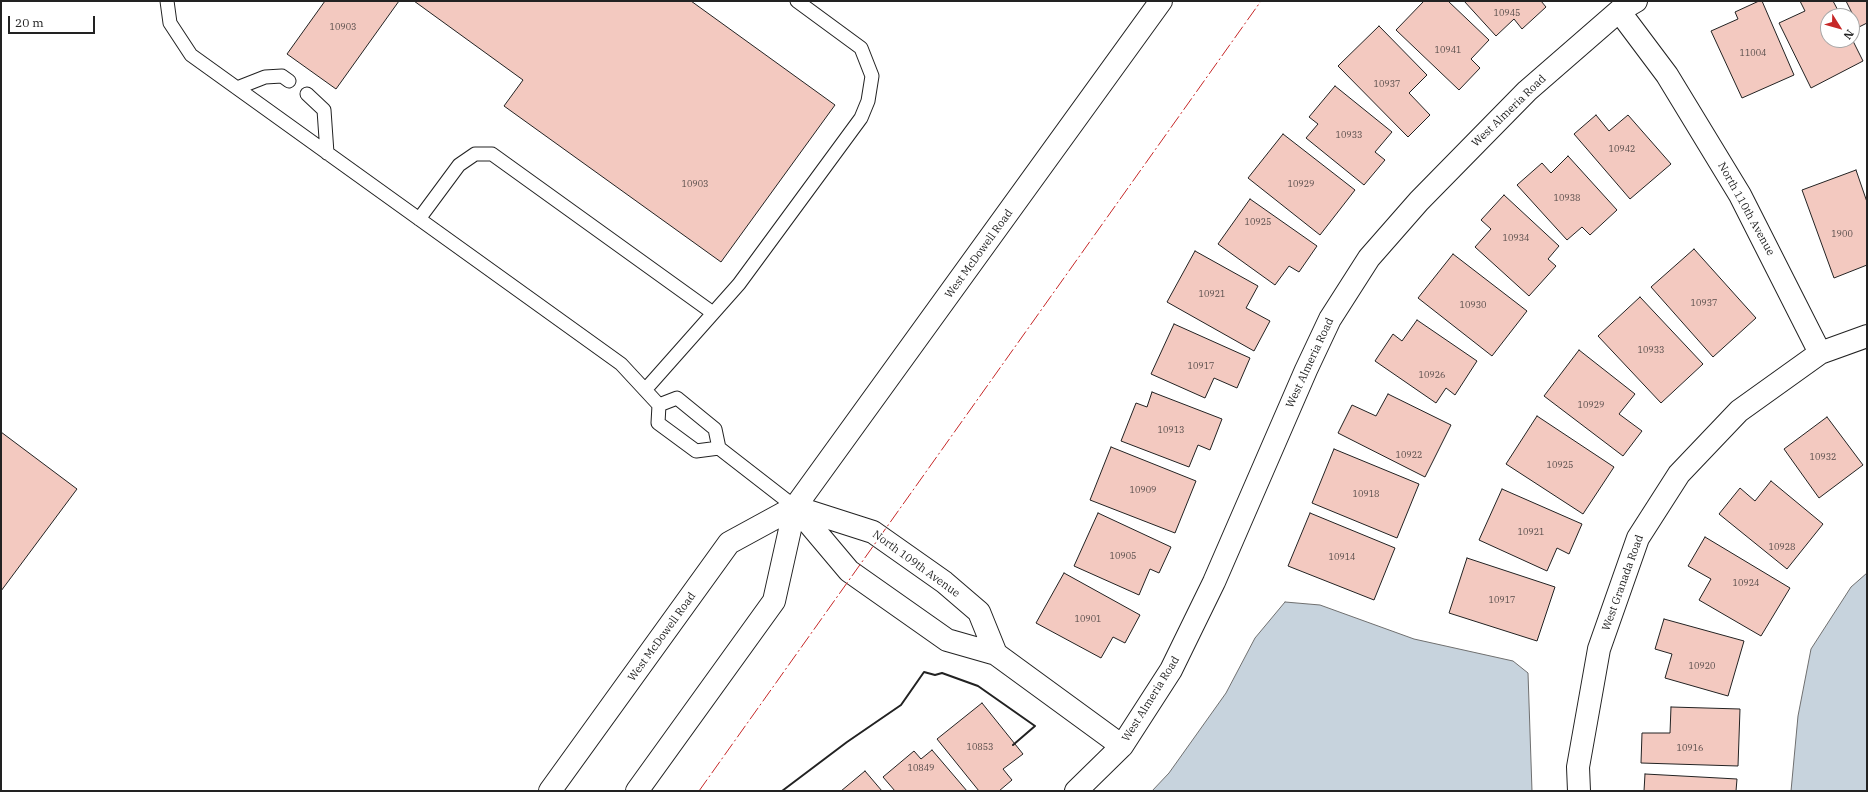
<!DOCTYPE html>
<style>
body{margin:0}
#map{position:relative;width:1868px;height:792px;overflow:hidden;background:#fff;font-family:"IBM Plex Serif",serif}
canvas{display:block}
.frame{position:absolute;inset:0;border:2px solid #222;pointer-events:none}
.north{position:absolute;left:1820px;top:8px;width:40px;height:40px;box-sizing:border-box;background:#fff;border:1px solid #a7a7a7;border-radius:50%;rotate:127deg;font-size:11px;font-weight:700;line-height:16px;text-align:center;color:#222}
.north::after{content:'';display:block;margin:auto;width:14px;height:18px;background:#c62828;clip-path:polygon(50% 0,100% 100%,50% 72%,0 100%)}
.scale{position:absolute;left:8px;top:16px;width:87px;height:18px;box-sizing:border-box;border:2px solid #222;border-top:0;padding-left:5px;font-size:12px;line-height:14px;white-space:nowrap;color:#222;-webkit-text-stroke:3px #fff;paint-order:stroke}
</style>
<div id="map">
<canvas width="1868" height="792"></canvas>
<div class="frame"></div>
<div class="north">N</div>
<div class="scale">20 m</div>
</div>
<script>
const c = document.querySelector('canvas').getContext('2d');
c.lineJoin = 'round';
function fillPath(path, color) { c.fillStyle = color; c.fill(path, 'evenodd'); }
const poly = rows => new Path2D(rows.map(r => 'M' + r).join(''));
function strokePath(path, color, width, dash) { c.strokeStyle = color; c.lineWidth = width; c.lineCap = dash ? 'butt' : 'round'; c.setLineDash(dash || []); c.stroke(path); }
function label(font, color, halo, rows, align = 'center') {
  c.font = font + ' "IBM Plex Serif",serif'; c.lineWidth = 3; c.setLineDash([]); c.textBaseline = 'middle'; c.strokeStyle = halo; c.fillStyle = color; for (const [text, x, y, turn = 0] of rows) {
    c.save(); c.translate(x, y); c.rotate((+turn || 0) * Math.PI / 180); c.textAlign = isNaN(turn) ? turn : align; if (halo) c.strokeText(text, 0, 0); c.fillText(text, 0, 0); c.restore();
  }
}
const water = poly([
 [1867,573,1867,791,1791,791,1798,716,1811,649,1851,587,1867,573],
 [1285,602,1320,605,1414,639,1513,661,1528,673,1532,791,1152,791,1169,773,1226,693,1255,638,1285,602]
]);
fillPath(water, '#c7d3dd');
strokePath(water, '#6f6f6f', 1);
const building = poly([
 [325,1,399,1,336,89,287,54,325,1],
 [414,1,691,1,835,105,721,262,504,106,523,80,414,1],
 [1424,1,1448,1,1489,40,1471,59,1480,68,1459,90,1396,30,1424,1],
 [1464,1,1541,1,1546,7,1522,29,1514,19,1496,36,1464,1],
 [1759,1,1762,1,1794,75,1742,98,1711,31,1738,19,1735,12,1759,1],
 [1800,1,1833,1,1841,16,1828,16,1828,40,1852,40,1852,39,1863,61,1811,88,1779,23,1805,11,1800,1],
 [1846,1,1867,1,1867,23,1859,27,1846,1],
 [1379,26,1427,75,1409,93,1430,115,1408,137,1338,66,1379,26],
 [1335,86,1392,132,1375,152,1385,160,1364,185,1306,138,1318,124,1309,117,1335,86],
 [1596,115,1609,131,1628,115,1671,164,1630,199,1574,134,1596,115],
 [1283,134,1355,190,1320,235,1248,178,1283,134],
 [1568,156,1617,210,1590,235,1582,227,1567,240,1517,185,1542,163,1551,173,1568,156],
 [1856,170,1867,202,1867,265,1834,278,1802,190,1856,170],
 [1504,195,1559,246,1548,259,1556,266,1529,296,1475,247,1491,229,1481,220,1504,195],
 [1250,199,1317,246,1299,272,1289,266,1275,285,1218,244,1250,199],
 [1694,249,1756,318,1713,357,1651,287,1694,249],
 [1195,251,1258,286,1246,308,1270,321,1254,351,1167,302,1195,251],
 [1453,254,1527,311,1492,356,1418,298,1453,254],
 [1640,297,1703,364,1661,403,1598,336,1640,297],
 [1417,320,1477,361,1455,395,1446,388,1436,403,1375,361,1393,334,1402,341,1417,320],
 [1174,324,1250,358,1237,388,1214,378,1205,398,1151,374,1174,324],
 [1579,350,1635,394,1619,414,1642,431,1623,456,1544,396,1579,350],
 [1152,392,1222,419,1210,450,1198,445,1189,467,1121,441,1136,403,1147,407,1152,392],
 [1388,394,1451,425,1425,477,1338,433,1352,405,1376,416,1388,394],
 [1537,416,1614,467,1583,514,1506,464,1537,416],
 [1827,417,1863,465,1819,498,1784,449,1827,417],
 [1,432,77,489,1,591,1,432],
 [1111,447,1196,481,1175,533,1090,500,1111,447],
 [1334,449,1419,484,1397,538,1312,503,1334,449],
 [1771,481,1823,524,1787,569,1719,514,1740,488,1755,501,1771,481],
 [1502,489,1582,524,1569,554,1557,548,1547,571,1479,540,1502,489],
 [1098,513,1171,547,1159,573,1150,569,1139,595,1074,566,1098,513],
 [1310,513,1395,548,1374,600,1288,566,1310,513],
 [1705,537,1790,588,1761,636,1699,600,1711,579,1688,566,1705,537],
 [1467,558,1555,587,1537,641,1449,613,1467,558],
 [1064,573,1140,615,1125,643,1113,637,1101,658,1036,623,1064,573],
 [1664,619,1744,641,1728,696,1665,678,1672,654,1655,649,1664,619],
 [982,703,1023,754,1003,769,1012,780,999,791,979,791,937,739,982,703],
 [1671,707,1740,709,1738,766,1641,763,1642,733,1670,733,1671,707],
 [932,750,967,791,895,791,883,777,914,751,921,759,932,750],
 [865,771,882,791,841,791,865,771],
 [1645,774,1737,779,1736,791,1644,791,1645,774]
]);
fillPath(building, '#f3c9c0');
strokePath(building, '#222', 1);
const lane = poly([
 [167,1,170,23,191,55,621,364,659,405],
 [237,88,265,77,282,76,289,81],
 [307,94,324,110,327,153],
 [419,219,459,165,475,154,492,154,713,313],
 [645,390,739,284,861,118,868,101,872,76,861,48,797,1],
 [719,448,696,451,658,423,659,405,677,398,715,429,719,448,795,507]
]);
const street = poly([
 [1619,11,1667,75,1740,195,1820,353],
 [795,507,849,571,947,640,996,654,1122,746],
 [795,507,873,532,944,582,979,612,996,654],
 [1076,791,1122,746,1171,670,1214,582,1306,370,1330,319,1369,258,1419,201,1527,91,1619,11,1636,1],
 [1579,791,1578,767,1599,649,1638,538,1679,474,1739,411,1820,353,1867,336]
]);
const primary = poly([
 [550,791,729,543,795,507],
 [637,791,774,601,795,507,1161,1]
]);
strokePath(lane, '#222', 15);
strokePath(street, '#222', 24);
strokePath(primary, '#222', 24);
strokePath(lane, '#fff', 13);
strokePath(street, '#fff', 22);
strokePath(primary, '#fff', 22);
strokePath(poly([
 [782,791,847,742,901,705,924,672,935,675,942,673,978,686,1035,726,1013,745]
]), '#222', 2);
strokePath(poly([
 [699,791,1261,1]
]), '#c62828', 1, [14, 3, 2, 3]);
label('9px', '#564c4a', null, [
 ["10945",1507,13],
 ["10903",343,27],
 ["10941",1448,50],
 ["11004",1753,53],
 ["10937",1387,84],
 ["10933",1349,135],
 ["10942",1622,149],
 ["10903",695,184],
 ["10929",1301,184],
 ["10938",1567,198],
 ["10925",1258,222],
 ["1900",1842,234],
 ["10934",1516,238],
 ["10921",1212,294],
 ["10937",1704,303],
 ["10930",1473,305],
 ["10933",1651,350],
 ["10917",1201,366],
 ["10926",1432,375],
 ["10929",1591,405],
 ["10913",1171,430],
 ["10922",1409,455],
 ["10932",1823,457],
 ["10925",1560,465],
 ["10909",1143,490],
 ["10918",1366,494],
 ["10921",1531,532],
 ["10928",1782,547],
 ["10905",1123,556],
 ["10914",1342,557],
 ["10924",1746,583],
 ["10917",1502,600],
 ["10901",1088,619],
 ["10920",1702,666],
 ["10853",980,747],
 ["10916",1690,748],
 ["10849",921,768]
]);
label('11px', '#222', '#fff', [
 ["West Almeria Road",1509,111,-44],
 ["North 110th Avenue",1746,209,61],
 ["West McDowell Road",979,254,-54],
 ["West Almeria Road",1310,363,-65],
 ["North 109th Avenue",916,564,36],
 ["West Granada Road",1623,583,-70],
 ["West McDowell Road",662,637,-54],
 ["West Almeria Road",1151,699,-58]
]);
</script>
